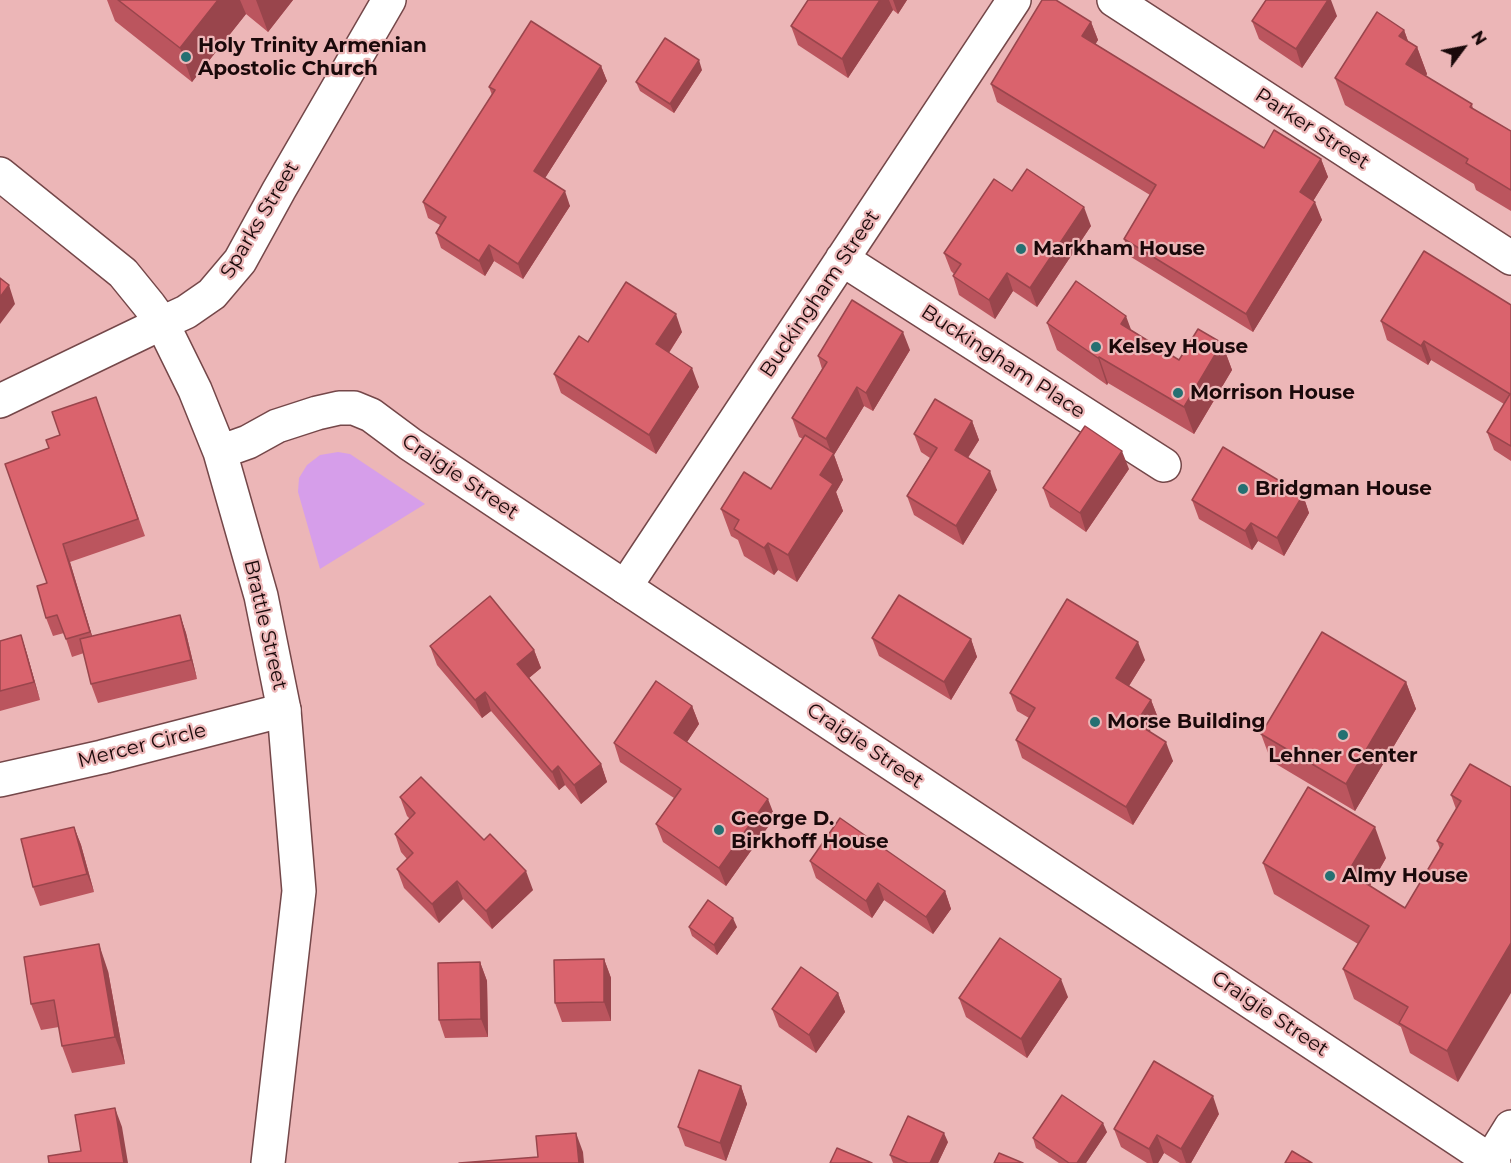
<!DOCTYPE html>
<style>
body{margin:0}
#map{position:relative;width:1511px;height:1163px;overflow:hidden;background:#ecb6b7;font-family:Montserrat,sans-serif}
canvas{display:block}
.north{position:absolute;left:1433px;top:18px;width:60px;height:60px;-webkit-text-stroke:4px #ecb6b7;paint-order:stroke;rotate:58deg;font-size:16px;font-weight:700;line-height:24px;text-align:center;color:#1a090a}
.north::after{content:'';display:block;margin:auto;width:21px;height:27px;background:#1a090a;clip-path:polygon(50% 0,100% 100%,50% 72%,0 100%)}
</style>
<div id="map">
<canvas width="1511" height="1163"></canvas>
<div class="north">N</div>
</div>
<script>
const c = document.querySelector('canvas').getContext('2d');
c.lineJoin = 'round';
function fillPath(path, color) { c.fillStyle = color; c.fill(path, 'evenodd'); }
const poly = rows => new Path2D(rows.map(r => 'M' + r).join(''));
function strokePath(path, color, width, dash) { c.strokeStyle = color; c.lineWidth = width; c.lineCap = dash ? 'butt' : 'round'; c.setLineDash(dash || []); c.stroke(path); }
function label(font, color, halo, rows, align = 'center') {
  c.font = font + ' Montserrat,sans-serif'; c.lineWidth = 4.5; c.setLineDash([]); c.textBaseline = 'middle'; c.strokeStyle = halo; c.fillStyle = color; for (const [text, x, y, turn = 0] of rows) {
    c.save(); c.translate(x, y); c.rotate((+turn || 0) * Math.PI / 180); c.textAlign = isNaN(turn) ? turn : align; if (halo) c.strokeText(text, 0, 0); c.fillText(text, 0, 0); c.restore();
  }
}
fillPath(poly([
 [338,452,350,454,425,504,320,569,298,492,299,478,307,465,320,455]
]), '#d69eea');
const street = poly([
 [1114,0,1511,258],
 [842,259,1164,465],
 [0,401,162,323],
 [625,587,1014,0],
 [0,780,102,757,284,710],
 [1490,1161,1511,1127]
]);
const secondary = poly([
 [0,174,123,273,149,305,162,323,195,390,220,452,261,596,284,710,299,891,268,1163],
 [162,323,186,312,212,294,240,261,279,190,389,0],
 [220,452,248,442,277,426,317,413,339,408,354,408,371,415,410,444,625,587,1494,1163]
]);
strokePath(street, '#744749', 36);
strokePath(secondary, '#744749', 36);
strokePath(street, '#fff', 33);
strokePath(secondary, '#fff', 33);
fillPath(poly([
 [107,0,293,0,268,32,246,14,192,82,115,21],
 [808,0,907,0,898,14,893,10,848,78,798,45,791,26],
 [1337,16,1302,68,1259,39,1252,21],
 [1091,22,1098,40,1095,44,1264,148,1321,159,1328,177,1313,201,1322,220,1253,332,1131,257,1124,239,1150,195,997,102,991,84],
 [1404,30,1408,41,1417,47,1427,74,1426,76,1472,104,1473,109,1511,131,1511,211,1476,190,1474,184,1345,105,1335,78],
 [601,66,607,81,545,178,570,206,523,279,494,261,485,276,441,248,436,233,440,225,428,218,423,202,492,95,489,87],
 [702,70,674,113,640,91,636,82],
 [1012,191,1091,226,1037,307,1013,291,995,319,959,295,953,276,954,274,951,271,944,253],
 [1511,305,1511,461,1494,450,1487,432,1504,404,1431,360,1428,365,1387,340,1381,321],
 [1047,323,1132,331,1179,360,1222,343,1232,370,1194,434,1108,383,1107,385,1057,350],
 [682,332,669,353,699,387,656,454,561,393,554,374,588,342],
 [910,350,873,411,864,406,834,455,843,480,836,492,843,511,797,582,778,570,774,575,744,556,738,540,731,536,721,509,771,489,803,439,799,437,792,418,822,369,818,356],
 [96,397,145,536,70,562,92,636,180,615,186,633,197,679,98,703,91,684,84,653,72,657,64,633,53,636,46,618,49,448,60,435],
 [972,421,979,440,968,458,997,490,963,545,914,515,907,496,930,458,921,452,914,434],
 [1129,469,1086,532,1050,507,1043,488],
 [1303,495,1309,513,1284,556,1258,541,1252,550,1199,519,1192,500],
 [21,635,27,654,40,700,0,711,0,641],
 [872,638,971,639,977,657,951,700,879,656],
 [430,646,534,650,541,668,529,678,601,764,607,782,581,804,565,785,559,790,491,711,482,718,437,665],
 [1145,660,1129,686,1151,700,1158,718,1149,732,1173,761,1133,825,1022,758,1016,740,1029,718,1017,711,1010,693],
 [1406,682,1416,709,1355,811,1271,761,1261,734],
 [692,706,699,724,687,742,775,817,726,886,663,842,656,824,674,798,620,762,614,743],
 [1470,764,1458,1082,1410,1053,1401,1027,1354,999,1343,969,1358,944,1274,894,1263,863,1386,858,1370,886,1405,908,1440,849,1437,841,1456,809,1451,795],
 [400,797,533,890,492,929,463,899,439,923,404,888,397,869,407,859,401,852,395,834,410,819,407,816],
 [74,827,81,845,94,892,40,906,33,887],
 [810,861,945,891,951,909,933,934,884,900,872,918,816,878],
 [689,927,737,927,717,955,692,936],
 [604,959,611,978,611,1021,562,1022,555,1003],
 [480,962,487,981,488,1037,445,1038,439,1020],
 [108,971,125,1064,72,1073,62,1046,59,1027,41,1030,31,1004],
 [838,993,845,1012,816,1053,779,1027,772,1009],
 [1068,997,1027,1058,966,1017,959,998],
 [741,1086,747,1104,726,1161,685,1146,678,1127],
 [1219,1114,1191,1163,1180,1163,1164,1153,1158,1163,1147,1163,1121,1147,1114,1129],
 [1107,1132,1086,1163,1059,1163,1036,1148,1033,1138],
 [948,1142,938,1163,893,1163,890,1155]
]), '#bb555e');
fillPath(poly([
 [218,0,240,0,246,14,192,82,180,48],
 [256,0,293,0,268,32],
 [880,0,889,0,893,10,848,78,842,59],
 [893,0,907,0,898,14],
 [1328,0,1331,0,1337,16,1302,68,1296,49],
 [1091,22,1098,40,1089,55,1082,36],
 [1404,30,1413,55,1417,47,1427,74,1416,92,1406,64,1399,36],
 [699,60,702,70,674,113,670,104],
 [601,66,607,81,540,186,534,171],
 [1321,159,1328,177,1307,211,1300,192],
 [565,191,570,206,523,279,518,264],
 [1315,202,1322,220,1253,332,1246,314],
 [1084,207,1091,226,1037,307,1030,288],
 [489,245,494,261,485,276,479,261],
 [1007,273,1013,291,995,319,989,300],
 [9,285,15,304,0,324,0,297],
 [676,314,682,332,662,363,656,344],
 [1126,316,1136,343,1121,324],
 [903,332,910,350,873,411,866,393],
 [1424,341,1431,360,1428,365,1421,346],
 [1222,343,1232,370,1194,434,1184,407],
 [1099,357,1108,383,1107,385,1098,358],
 [692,368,699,387,656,454,649,435],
 [857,387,864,406,834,455,843,480,836,492,843,511,797,582,788,555,820,475,832,455,826,439],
 [972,421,979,440,961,468,955,450],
 [1122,451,1129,469,1086,532,1080,513],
 [990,471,997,490,963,545,956,526],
 [1303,495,1309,513,1284,556,1277,538],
 [1251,523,1258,541,1252,550,1245,531],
 [768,543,778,570,774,575,764,548],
 [63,544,70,562,96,649,90,632],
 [180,615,186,633,197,679,191,660],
 [21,635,27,654,40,700,34,682],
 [971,639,977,657,951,700,944,682],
 [1138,642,1145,660,1122,697,1116,678],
 [534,650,541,668,524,682,517,664],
 [1406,682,1416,709,1355,811,1346,784],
 [485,692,491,711,482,718,475,700],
 [1151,700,1158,718,1143,742,1136,723],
 [692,706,699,724,681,751,674,733],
 [1166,742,1173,761,1133,825,1126,807],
 [601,764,607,782,581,804,574,785],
 [558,766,565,785,559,790,552,772],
 [768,799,775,817,726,886,719,868],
 [74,827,81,845,94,892,87,874],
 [1375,827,1386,858,1360,903,1348,872],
 [526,871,533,890,492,929,486,911],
 [457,881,463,899,439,923,432,904],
 [878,883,884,900,872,918,866,901],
 [945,891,951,909,933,934,926,917],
 [733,918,737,927,717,955,714,945],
 [1511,943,1511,993,1458,1082,1447,1051],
 [99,944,108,971,125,1064,115,1037],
 [604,959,611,978,611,1021,604,1002],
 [480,962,487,981,488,1037,481,1019],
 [1061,979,1068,997,1027,1058,1021,1039],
 [838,993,845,1012,816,1053,809,1035],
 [741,1086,747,1104,726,1161,720,1143],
 [1213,1096,1219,1114,1191,1163,1186,1163,1181,1149],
 [115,1108,122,1127,128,1163,124,1163],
 [1103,1123,1107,1132,1086,1163,1077,1163],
 [576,1133,583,1152,584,1163,579,1163],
 [944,1133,948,1142,938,1163,930,1163],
 [1157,1135,1164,1153,1158,1163,1153,1163,1149,1149]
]), '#99454c');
const building = poly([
 [118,0,218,0,180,48,118,0],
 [808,0,880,0,842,59,791,26,808,0],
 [1042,0,1056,0,1091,22,1082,36,1264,148,1274,130,1321,159,1300,192,1315,202,1246,314,1124,239,1156,185,991,84,1042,0],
 [1266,0,1328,0,1296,49,1252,21,1266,0],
 [1377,12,1404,30,1399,36,1417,47,1406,64,1472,104,1470,107,1511,131,1511,190,1466,163,1468,159,1335,78,1377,12],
 [531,21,601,66,534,171,565,191,518,264,489,245,479,261,436,233,446,217,423,202,495,90,489,87,531,21],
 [665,38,699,60,670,104,636,82,665,38],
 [1027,169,1084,207,1030,288,1007,273,989,300,953,276,961,264,944,253,994,179,1012,191,1027,169],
 [1424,251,1511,305,1511,446,1487,432,1510,394,1424,341,1421,346,1381,321,1424,251],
 [0,278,9,285,0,297,0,278],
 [1076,281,1126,316,1121,324,1179,360,1198,329,1222,343,1184,407,1099,357,1098,358,1047,323,1076,281],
 [626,282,676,314,656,344,692,368,649,435,554,374,579,336,588,342,626,282],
 [852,300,903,332,866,393,857,387,826,439,792,418,827,362,818,356,852,300],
 [96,397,138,519,63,544,90,632,66,639,57,615,46,618,37,586,47,583,5,464,49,448,46,440,60,435,52,412,96,397],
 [935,399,972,421,955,450,990,471,956,526,907,496,937,448,914,434,935,399],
 [1085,426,1122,451,1080,513,1043,488,1085,426],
 [805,435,834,453,820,475,833,484,788,555,768,543,764,548,734,529,739,520,721,509,744,472,771,489,805,435],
 [1223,447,1303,495,1277,538,1251,523,1245,531,1192,500,1223,447],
 [899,595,971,639,944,682,872,638,899,595],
 [490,596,534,650,517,664,601,764,574,785,558,766,552,772,485,692,475,700,430,646,490,596],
 [1067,599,1138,642,1116,678,1151,700,1136,723,1166,742,1126,807,1016,740,1035,708,1010,693,1067,599],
 [180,615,191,660,91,684,80,639,180,615],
 [1322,632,1406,682,1346,784,1261,734,1322,632],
 [21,635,34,682,0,691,0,641,21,635],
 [656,681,692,706,674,733,768,799,719,868,656,824,681,789,614,743,656,681],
 [1470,764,1511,787,1511,943,1447,1051,1399,1023,1408,1007,1343,969,1369,926,1263,863,1308,787,1375,827,1348,872,1405,908,1443,844,1437,841,1461,801,1451,795,1470,764],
 [421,777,484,840,490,834,526,871,486,911,457,881,432,904,397,869,413,853,395,834,415,813,400,797,421,777],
 [840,818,945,891,926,917,878,883,866,901,810,861,840,818],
 [74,827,87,874,33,887,21,839,74,827],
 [708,900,733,918,714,945,689,927,708,900],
 [1000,938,1061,979,1021,1039,959,998,1000,938],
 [99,944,115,1037,62,1046,54,1000,31,1004,24,957,99,944],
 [604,959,604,1002,555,1003,554,960,604,959],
 [480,962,481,1019,439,1020,438,963,480,962],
 [801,967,838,993,809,1035,772,1009,801,967],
 [1154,1061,1213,1096,1181,1149,1157,1135,1149,1149,1114,1129,1154,1061],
 [699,1070,741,1086,720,1143,678,1127,699,1070],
 [1062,1095,1103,1123,1077,1163,1069,1163,1033,1138,1062,1095],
 [115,1108,124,1163,49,1163,48,1156,81,1151,75,1115,115,1108],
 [908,1116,944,1133,930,1163,908,1163,890,1155,908,1116],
 [576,1133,579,1163,459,1163,538,1157,536,1136,576,1133],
 [837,1148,872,1163,830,1163,837,1148],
 [1292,1151,1312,1163,1285,1163,1292,1151],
 [999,1153,1023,1163,994,1163,999,1153]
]);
fillPath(building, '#da636d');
strokePath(building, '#99454c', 1.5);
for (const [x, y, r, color] of [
 [186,57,6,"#257072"],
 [1021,249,6,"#257072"],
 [1096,347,6,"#257072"],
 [1178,393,6,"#257072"],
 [1243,489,6,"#257072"],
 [1095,722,6,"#257072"],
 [1343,735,6,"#257072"],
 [719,830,6,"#257072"],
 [1330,876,6,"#257072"]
]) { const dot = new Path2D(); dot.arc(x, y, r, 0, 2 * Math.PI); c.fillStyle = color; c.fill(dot); strokePath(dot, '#ecb6b7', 2); }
label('bold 20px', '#1a090a', '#ecb6b7', [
 ["Holy Trinity Armenian",198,46],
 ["Apostolic Church",198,69],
 ["Markham House",1033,249],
 ["Kelsey House",1108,347],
 ["Morrison House",1190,393],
 ["Bridgman House",1255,489],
 ["Morse Building",1107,722],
 ["Lehner Center",1343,756,"center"],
 ["George D.",731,819],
 ["Birkhoff House",731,842],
 ["Almy House",1342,876]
], 'left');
label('20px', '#1a090a', '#ecb6b7', [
 ["Parker Street",1312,129,33],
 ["Sparks Street",260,220,-59],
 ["Buckingham Street",820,294,-56],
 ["Buckingham Place",1003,362,33],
 ["Craigie Street",460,477,34],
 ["Brattle Street",265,625,77],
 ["Mercer Circle",142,746,-14],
 ["Craigie Street",865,746,34],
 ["Craigie Street",1270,1014,34]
]);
</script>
